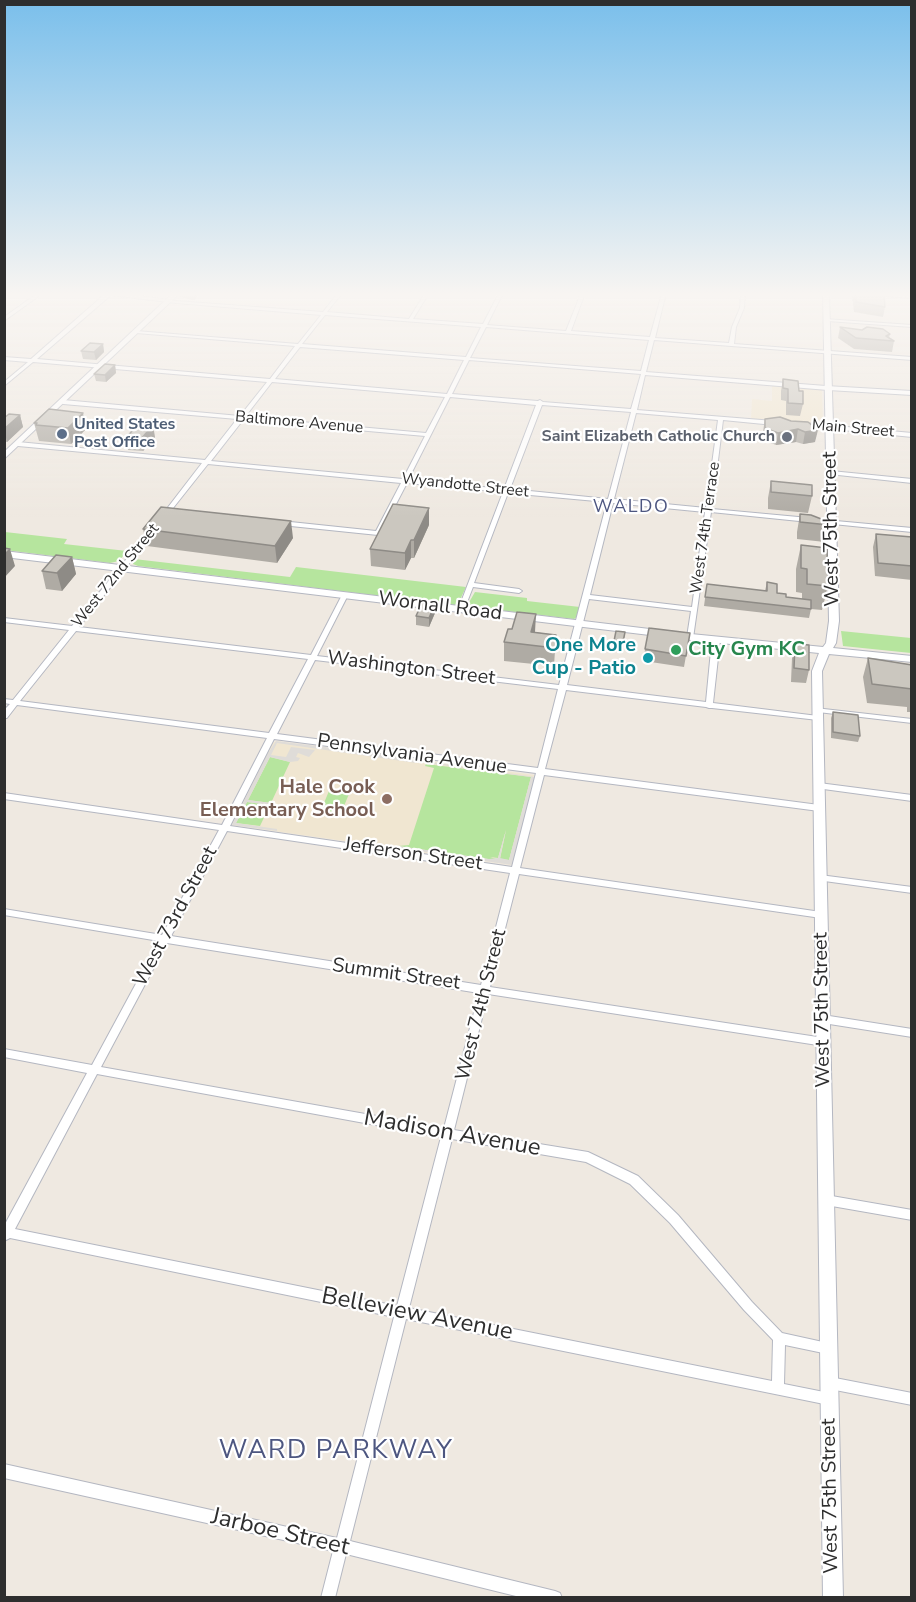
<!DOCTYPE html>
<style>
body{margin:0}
#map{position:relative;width:916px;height:1602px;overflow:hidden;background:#efe9e1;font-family:"Nunito Sans",sans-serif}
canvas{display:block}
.frame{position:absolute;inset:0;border:6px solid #2e2e2e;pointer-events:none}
</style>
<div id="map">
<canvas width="916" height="1602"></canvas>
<div class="frame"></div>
</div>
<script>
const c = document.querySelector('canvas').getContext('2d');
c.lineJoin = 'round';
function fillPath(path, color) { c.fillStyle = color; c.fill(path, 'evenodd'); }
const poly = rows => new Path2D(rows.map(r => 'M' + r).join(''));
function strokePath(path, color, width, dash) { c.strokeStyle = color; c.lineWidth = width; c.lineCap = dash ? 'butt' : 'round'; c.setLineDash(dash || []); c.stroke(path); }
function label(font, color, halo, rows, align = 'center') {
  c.font = font + ' "Nunito Sans",sans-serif'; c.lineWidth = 4.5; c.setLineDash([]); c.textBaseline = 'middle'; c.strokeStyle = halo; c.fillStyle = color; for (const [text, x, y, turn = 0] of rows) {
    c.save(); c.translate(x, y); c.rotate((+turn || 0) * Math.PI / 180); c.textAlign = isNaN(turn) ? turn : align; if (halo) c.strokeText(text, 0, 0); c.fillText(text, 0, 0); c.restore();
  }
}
fillPath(poly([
 [772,385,822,390,823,424,751,419,752,399,772,401],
 [276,741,534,775,512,865,232,825,273,743]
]), '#f0e6d1');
fillPath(poly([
 [5,532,67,539,64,544,127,551,119,561,110,563,5,550],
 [134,559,290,577,296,567,466,587,458,604,454,605,138,566,133,564],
 [475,592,527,598,527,601,580,607,577,617,574,619,472,607,468,604],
 [841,631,911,638,911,653,843,646],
 [270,757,290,762,271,803,248,800],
 [426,764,531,777,509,860,500,859,506,830,498,858,490,857,502,861,398,846,409,845,434,768,425,766],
 [329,791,349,794,341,813,321,810],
 [247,802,270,805,260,826,236,823]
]), '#b6e59e');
fillPath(poly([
 [276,741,389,755,414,760,416,763,277,743,271,755,286,757,291,747,315,750,309,757,298,753,296,757,300,758,298,761,290,762,270,757,248,800,271,803,270,805,247,802,236,823,277,829,277,831,232,825,267,755],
 [430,762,535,777,512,865,399,848,398,846,489,859,498,858,506,830,500,858,509,860,531,777,427,763]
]), '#dfdcd8');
const street = poly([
 [38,293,43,293,4,321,4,317,38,293],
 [106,293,119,293,176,301,323,312,338,293,342,293,327,312,409,319,425,293,429,293,413,319,483,324,499,293,503,293,487,325,566,331,581,293,585,293,571,331,650,337,662,293,666,293,655,338,729,343,732,327,740,308,741,293,745,293,744,308,736,327,734,344,912,357,912,360,654,340,646,372,826,386,912,391,912,395,828,390,645,375,637,410,774,421,777,423,774,425,723,420,712,509,809,518,812,520,809,522,711,512,693,638,689,638,687,637,691,611,589,599,567,685,706,702,712,640,716,638,720,640,713,703,818,716,822,718,818,720,712,708,709,708,706,707,566,690,545,769,819,805,823,808,819,811,544,775,520,868,821,912,824,913,826,915,824,917,821,918,519,874,490,987,824,1038,828,1039,829,1042,828,1045,824,1046,488,994,454,1130,588,1152,638,1176,678,1215,752,1302,782,1333,832,1344,834,1348,832,1352,828,1354,785,1345,784,1384,829,1393,833,1395,835,1399,833,1403,829,1405,406,1319,350,1541,555,1591,560,1593,562,1598,524,1598,346,1554,335,1598,321,1598,333,1551,4,1478,4,1464,337,1538,394,1317,10,1238,4,1241,4,1226,87,1073,4,1057,4,1049,92,1065,159,941,4,915,4,909,162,935,219,830,4,799,4,793,222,825,267,738,17,705,7,718,4,718,4,710,10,704,4,703,4,699,13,700,69,630,4,622,4,618,72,626,150,530,152,529,155,531,154,532,79,627,311,655,342,595,345,593,348,595,317,656,559,685,607,502,508,493,474,583,519,589,522,591,519,593,473,587,464,610,461,612,458,610,503,492,407,483,381,533,378,535,281,525,278,523,281,521,376,531,401,483,208,464,166,517,162,517,162,515,202,463,18,446,15,444,18,442,205,460,237,419,63,404,60,402,63,400,240,416,267,382,33,362,4,386,4,382,28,362,4,360,4,357,31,359,106,293],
 [111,295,176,303,321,315,298,344,136,331,134,332,136,333,295,346,270,379,37,359,111,295],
 [325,315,481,327,466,357,302,344,325,315],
 [486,327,649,340,641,371,470,358,486,327],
 [300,347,464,360,447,394,275,379,300,347],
 [469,360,641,374,631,409,543,402,540,400,538,401,452,394,469,360],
 [272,382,445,397,426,433,245,417,272,382],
 [450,397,536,405,504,489,408,480,450,397],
 [542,405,631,412,608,499,510,489,542,405],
 [636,413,718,420,706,508,614,499,636,413],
 [243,420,425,436,403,479,211,461,243,420],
 [613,503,705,512,692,607,590,595,613,503],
 [76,631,308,659,269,733,20,701,76,631],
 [315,660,558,689,538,768,277,734,315,660],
 [274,739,536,773,512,867,230,826,274,739],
 [227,831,510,873,481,985,171,936,227,831],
 [167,943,479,993,444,1128,101,1067,167,943],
 [97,1074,441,1137,397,1306,15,1229,97,1074],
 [452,1139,586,1162,630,1184,670,1223,744,1310,773,1340,772,1381,409,1308,452,1139],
 [853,293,912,296,912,298,855,294,853,293],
 [825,319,912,325,912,327,827,321,825,321,825,319],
 [804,423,912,433,912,437,802,426,802,424,804,423],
 [831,471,912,479,912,483,829,474,829,472,831,471],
 [825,520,912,528,912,532,823,523,823,521,825,520],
 [815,708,912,719,912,723,818,712,814,710,815,708],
 [819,783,912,795,912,801,816,788,815,786,819,783],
 [820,875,912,887,912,893,817,880,816,878,817,876,820,875],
 [823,1015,912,1029,912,1037,823,1023,820,1022,818,1019,820,1016,823,1015],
 [826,1195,912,1210,912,1220,826,1205,822,1204,820,1200,822,1196,826,1195],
 [830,1377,912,1393,912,1405,830,1389,826,1387,824,1383,826,1379,830,1377]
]);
const secondary = poly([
 [173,293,180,293,4,459,4,452,173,293],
 [823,293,829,293,839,621,836,643,833,648,912,656,912,662,829,654,822,671,843,1598,823,1598,812,671,819,653,691,640,4,557,4,551,691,634,823,647,826,643,829,621,823,293]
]);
strokePath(street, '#b4b7c1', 2);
strokePath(secondary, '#b4b7c1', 2);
fillPath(street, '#fff');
fillPath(secondary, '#fff');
fillPath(poly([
 [178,293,200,293,194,300,179,297],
 [853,293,875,293,885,307,883,317,854,312,852,297],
 [840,327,890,334,889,338,894,341,892,352,854,349,838,338],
 [103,344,104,352,96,360,83,359,81,351],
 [115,365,116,373,106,382,96,381,94,374],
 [783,379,799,391,803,404,800,416,786,415,786,401,781,400,781,391],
 [20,415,23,427,7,442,4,442,4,418],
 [765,419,808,422,815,442,803,444,796,442,776,445,763,440,763,431],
 [34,423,86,429,71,444,39,441],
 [155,437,143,451,128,450,126,438],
 [771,481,812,496,808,513,768,509,768,498],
 [800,514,829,525,825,542,797,539,797,532],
 [429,525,414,558,411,558,405,570,371,566,370,549],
 [143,529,293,538,277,563,147,546],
 [876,534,912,537,912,580,875,576,873,547],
 [801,545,828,586,822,610,811,609,809,618,704,606,707,584,765,591,767,582,777,593,786,597,802,599,802,593,796,592,796,569],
 [72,557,76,574,62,591,46,589,42,571],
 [435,613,429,627,416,625,416,616],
 [535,632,556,635,554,666,504,661,504,642],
 [625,632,622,652,613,651,614,641],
 [690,633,684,667,644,661,645,649],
 [795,644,809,670,806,683,791,682,792,658],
 [868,658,912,665,912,712,907,712,907,707,867,703,863,677],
 [833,712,860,736,858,742,831,738,831,718]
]), '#afaba4');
fillPath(poly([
 [193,293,200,293,194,300],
 [103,344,104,352,96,360,94,352],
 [115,365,116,373,106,382,105,375],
 [83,413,86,429,71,444,68,428],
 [20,415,23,427,7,442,4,429],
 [153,425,155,437,143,451,141,439],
 [798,429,796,442,776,445,778,433],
 [818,430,815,442,803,444,805,432],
 [429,508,429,525,414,558,414,540],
 [291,521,293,538,277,563,275,546],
 [411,540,411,558,405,570,405,553],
 [10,549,15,566,4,578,4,555],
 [72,557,76,574,62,591,57,573],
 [435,604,435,613,429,627,429,618],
 [536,614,535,632,531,632]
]), '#8e8b86');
const building = poly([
 [855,293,884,294,885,307,856,302,855,293],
 [840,327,862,330,867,327,883,329,890,334,886,336,894,341,856,338,840,327],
 [90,343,103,344,94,352,81,351,90,343],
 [105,364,115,365,105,375,94,374,105,364],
 [783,379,798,381,799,391,803,391,803,404,788,403,788,389,783,388,783,379],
 [49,409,83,413,68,428,36,425,37,423,34,423,49,409],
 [9,414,20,415,4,429,4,418,9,414],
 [780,417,791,421,808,422,818,430,805,432,798,429,778,433,765,428,765,419,780,417],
 [138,424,153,425,141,439,126,438,138,424],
 [771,481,812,485,812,496,771,492,771,481],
 [393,504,429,508,414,540,411,540,405,553,370,549,393,504],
 [161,507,291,521,275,546,143,529,161,507],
 [800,514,811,515,829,522,829,525,800,522,800,514],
 [876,534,912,537,912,566,878,563,876,534],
 [801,545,827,548,828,586,807,584,807,569,801,568,801,545],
 [4,548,10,549,4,555,4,548],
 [56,555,72,557,57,573,42,571,56,555],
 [767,582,777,584,777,593,786,594,786,597,811,600,811,609,705,597,707,584,767,591,767,582],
 [422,603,435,604,429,618,416,616,422,603],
 [517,612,536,614,531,632,556,635,555,648,504,642,508,629,512,629,517,612],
 [649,628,690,633,686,656,645,649,649,628],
 [616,631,625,632,623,642,614,641,616,631],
 [795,644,809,645,809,670,794,668,795,644],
 [868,658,912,665,912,689,872,684,868,658],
 [833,712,858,715,860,736,833,732,833,712]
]);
fillPath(building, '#cbc7bf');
strokePath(building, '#8e8b86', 1.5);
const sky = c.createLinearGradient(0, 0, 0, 517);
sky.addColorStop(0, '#7abfeb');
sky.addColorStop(0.57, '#f8f5f2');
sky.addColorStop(1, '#f8f5f200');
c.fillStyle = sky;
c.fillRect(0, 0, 916, 517);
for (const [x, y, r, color] of [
 [62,434,6,"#5c6f8a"],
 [787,437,6,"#6b7280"],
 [676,650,6,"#2e9e5b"],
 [648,658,6,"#0f9aa8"],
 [387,799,6,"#8d6e63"]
]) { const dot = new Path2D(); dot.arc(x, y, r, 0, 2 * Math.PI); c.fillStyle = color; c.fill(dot); strokePath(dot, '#fff', 2); }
label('16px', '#2e2e2e', '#fff', [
 ["Baltimore Avenue",299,423,5],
 ["Main Street",853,429,5],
 ["Wyandotte Street",465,486,6],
 ["West 74th Terrace",706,528,-82],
 ["West 72nd Street",116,576,-51]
]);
label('bold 16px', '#4e5e75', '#fff', [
 ["United States",74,425],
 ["Post Office",74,443]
], 'left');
label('bold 16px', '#5b616d', '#fff', [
 ["Saint Elizabeth Catholic Church",775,437]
], 'right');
c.letterSpacing = '1.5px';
label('18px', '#4d5680', '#fff', [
 ["WALDO",631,508]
]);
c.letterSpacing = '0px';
label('20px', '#2e2e2e', '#fff', [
 ["West 75th Street",832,529,-91],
 ["Wornall Road",440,607,7],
 ["Washington Street",411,669,7],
 ["Pennsylvania Avenue",412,755,8],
 ["Jefferson Street",413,855,8],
 ["West 73rd Street",176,917,-62],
 ["Summit Street",396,975,8],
 ["West 74th Street",482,1005,-76],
 ["West 75th Street",823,1010,-91],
 ["West 75th Street",831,1496,-91]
]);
label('bold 20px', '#0d838f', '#fff', [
 ["One More",636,646],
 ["Cup - Patio",636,669]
], 'right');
label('bold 20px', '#27864d', '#fff', [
 ["City Gym KC",688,650]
], 'left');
label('bold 20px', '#785e54', '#fff', [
 ["Hale Cook",375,788],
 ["Elementary School",375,811]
], 'right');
label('24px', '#2e2e2e', '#fff', [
 ["Madison Avenue",452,1134,10],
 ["Belleview Avenue",417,1315,11],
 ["Jarboe Street",280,1533,13]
]);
c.letterSpacing = '1.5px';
label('26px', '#4d5680', '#fff', [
 ["WARD PARKWAY",336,1452]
]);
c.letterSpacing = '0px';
</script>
